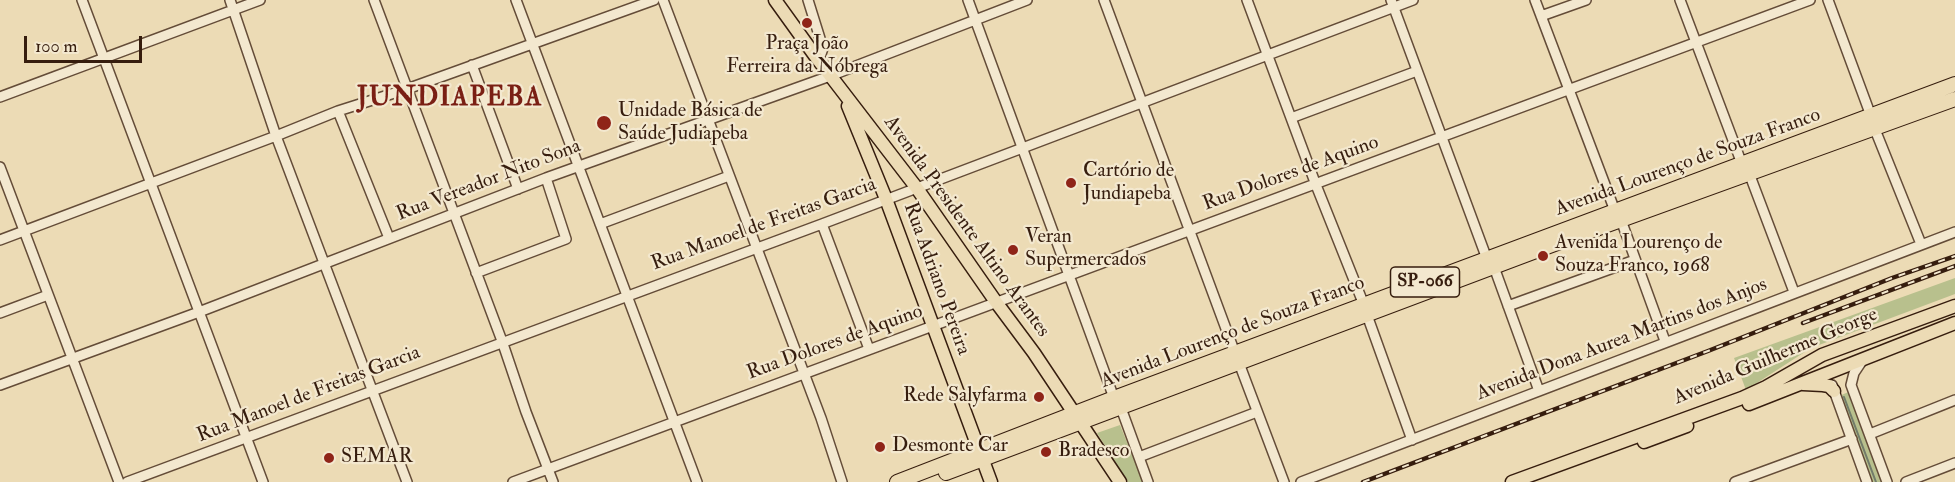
<!DOCTYPE html>
<meta charset="utf-8">
<style>
body{margin:0}
#map{position:relative;width:1955px;height:482px;overflow:hidden;background:#ecdbb5;font-family:"IM FELL Double Pica",serif}
canvas{display:block}
.scale{position:absolute;left:24px;top:36px;width:118px;height:27px;box-sizing:border-box;border:3px solid #361d0e;border-top:0;padding-left:8px;font-size:18px;line-height:21px;white-space:nowrap;color:#361d0e;-webkit-text-stroke:4px #f3e8cf;paint-order:stroke}
</style>
<div id="map">
<canvas width="1955" height="482"></canvas>
<div class="scale">100 m</div>
</div>
<script>
const c = document.querySelector('canvas').getContext('2d');
c.lineJoin = 'round';
function fillPath(path, color) { c.fillStyle = color; c.fill(path, 'evenodd'); }
const poly = rows => new Path2D(rows.map(r => 'M' + r).join(''));
function strokePath(path, color, width, dash) { c.strokeStyle = color; c.lineWidth = width; c.lineCap = dash ? 'butt' : 'round'; c.setLineDash(dash || []); c.stroke(path); }
function label(font, color, halo, rows, align = 'center') {
  c.font = font + ' "IM FELL Double Pica",serif'; c.lineWidth = 4.5; c.setLineDash([]); c.textBaseline = 'middle'; c.strokeStyle = halo; c.fillStyle = color; for (const [text, x, y, turn = 0] of rows) {
    c.save(); c.translate(x, y); c.rotate((+turn || 0) * Math.PI / 180); c.textAlign = isNaN(turn) ? turn : align; if (halo) c.strokeText(text, 0, 0); c.fillText(text, 0, 0); c.restore();
  }
}
fillPath(poly([
 [1955,278,1955,294,1811,348,1746,390,1734,358],
 [1851,391,1884,482,1871,482,1839,396],
 [1120,425,1143,482,1128,482,1097,433]
]), '#b8c08d');
strokePath(poly([
 [1844,397,1876,482]
]), '#727c6a', 2);
const minor = poly([
 [82,0,263,482],
 [230,0,276,136,407,482],
 [374,0,502,341,526,412,553,482],
 [516,0,697,482],
 [663,0,821,418,842,482],
 [808,0,823,48,821,54,816,57],
 [968,0,1114,398],
 [1104,0,1235,353],
 [1247,0,1316,185,1364,305],
 [1391,0,1487,259],
 [1535,0,1615,211],
 [1680,0,1742,164],
 [1828,0,1871,116],
 [1541,16,1586,0],
 [472,65,518,189],
 [0,97,260,0],
 [338,111,389,238],
 [1291,118,1417,71],
 [1874,127,1921,244],
 [0,167,119,482],
 [1749,173,1794,292],
 [1621,220,1665,341],
 [600,224,729,176],
 [822,224,869,349],
 [0,240,276,136,338,111,407,89,654,0],
 [1494,267,1539,391],
 [476,273,566,239,546,178],
 [1508,306,1635,260],
 [0,313,48,295],
 [1367,315,1412,440],
 [1239,363,1284,482],
 [0,385,199,312,546,178,830,76,1027,0],
 [1832,385,1867,482],
 [1851,385,1887,482],
 [1851,385,1854,373,1862,361],
 [1121,408,1148,482],
 [1870,434,1955,400],
 [1139,457,1257,412],
 [127,482,822,224,1413,0],
 [513,482,1810,0],
 [1301,482,1955,232],
 [1735,482,1852,439],
 [1906,482,1955,463]
]);
const major = poly([
 [775,0,816,57,916,187,996,302,1034,353,1120,482],
 [848,106,886,199,991,482],
 [1803,384,1823,385,1829,386,1834,391],
 [1749,404,1955,323],
 [1644,442,1687,426],
 [1512,482,1742,398,1766,387,1822,355,1955,306]
]);
const highway = poly([
 [946,473,1552,245,1955,99],
 [897,482,1114,398,1955,84]
]);
strokePath(minor, '#644c38', 12);
strokePath(major, '#361d0e', 15);
strokePath(highway, '#361d0e', 16);
strokePath(minor, '#f3e8cf', 9);
strokePath(major, '#ecdbb5', 12);
strokePath(highway, '#ecdbb5', 14);
const rail = poly([
 [1803,323,1955,266],
 [1363,482,1708,351,1892,278,1955,256]
]);
strokePath(rail, '#361d0e', 4.5);
strokePath(rail, '#f3e8cf', 2, [7]);
for (const [x, y, r, color] of [
 [807,23,6,"#8f2418"],
 [604,123,8,"#8f2418"],
 [1071,183,6,"#8f2418"],
 [1013,250,6,"#8f2418"],
 [1543,256,6,"#8f2418"],
 [1039,397,6,"#8f2418"],
 [880,447,6,"#8f2418"],
 [1046,452,6,"#8f2418"],
 [329,458,6,"#8f2418"]
]) { const dot = new Path2D(); dot.arc(x, y, r, 0, 2 * Math.PI); c.fillStyle = color; c.fill(dot); strokePath(dot, '#f3e8cf', 2); }
for (const [x, y, w] of [
 [1425,282,69]
]) { const box = new Path2D(); box.roundRect(x - w / 2, y - 15, w, 30, 4.5); c.fillStyle = '#f3e8cf'; c.fill(box); strokePath(box, '#361d0e', 1.5); }
label('bold 18px', '#361d0e', null, [
 ["SP-066",1425,282]
]);
label('20px', '#361d0e', '#f3e8cf', [
 ["Praça João",807,45,"center"],
 ["Ferreira da Nóbrega",807,68,"center"],
 ["Unidade Básica de",618,112],
 ["Saúde Judiapeba",618,135],
 ["Cartório de",1083,172],
 ["Jundiapeba",1083,195],
 ["Veran",1025,238],
 ["Supermercados",1025,261],
 ["Avenida Lourenço de",1555,244],
 ["Souza Franco, 1968",1555,267],
 ["Rede Salyfarma",1027,397,"right"],
 ["Desmonte Car",892,447],
 ["Bradesco",1058,452],
 ["SEMAR",341,458]
], 'left');
label('20px', '#361d0e', '#f3e8cf', [
 ["Avenida Lourenço de Souza Franco",1688,163,-20],
 ["Rua Dolores de Aquino",1291,174,-20],
 ["Rua Vereador Nito Sona",489,181,-21],
 ["Rua Manoel de Freitas Garcia",764,225,-20],
 ["Avenida Presidente Altino Arantes",966,227,54],
 ["Rua Adriano Pereira",936,279,70],
 ["Avenida Lourenço de Souza Franco",1233,333,-21],
 ["Avenida Dona Aurea Martins dos Anjos",1622,340,-21],
 ["Rua Dolores de Aquino",835,343,-20],
 ["Avenida Guilherme George",1776,357,-23],
 ["Rua Manoel de Freitas Garcia",309,395,-21]
]);
c.letterSpacing = '1.5px';
label('bold 26px', '#7a1f14', '#f3e8cf', [
 ["JUNDIAPEBA",450,99]
]);
c.letterSpacing = '0px';
</script>
